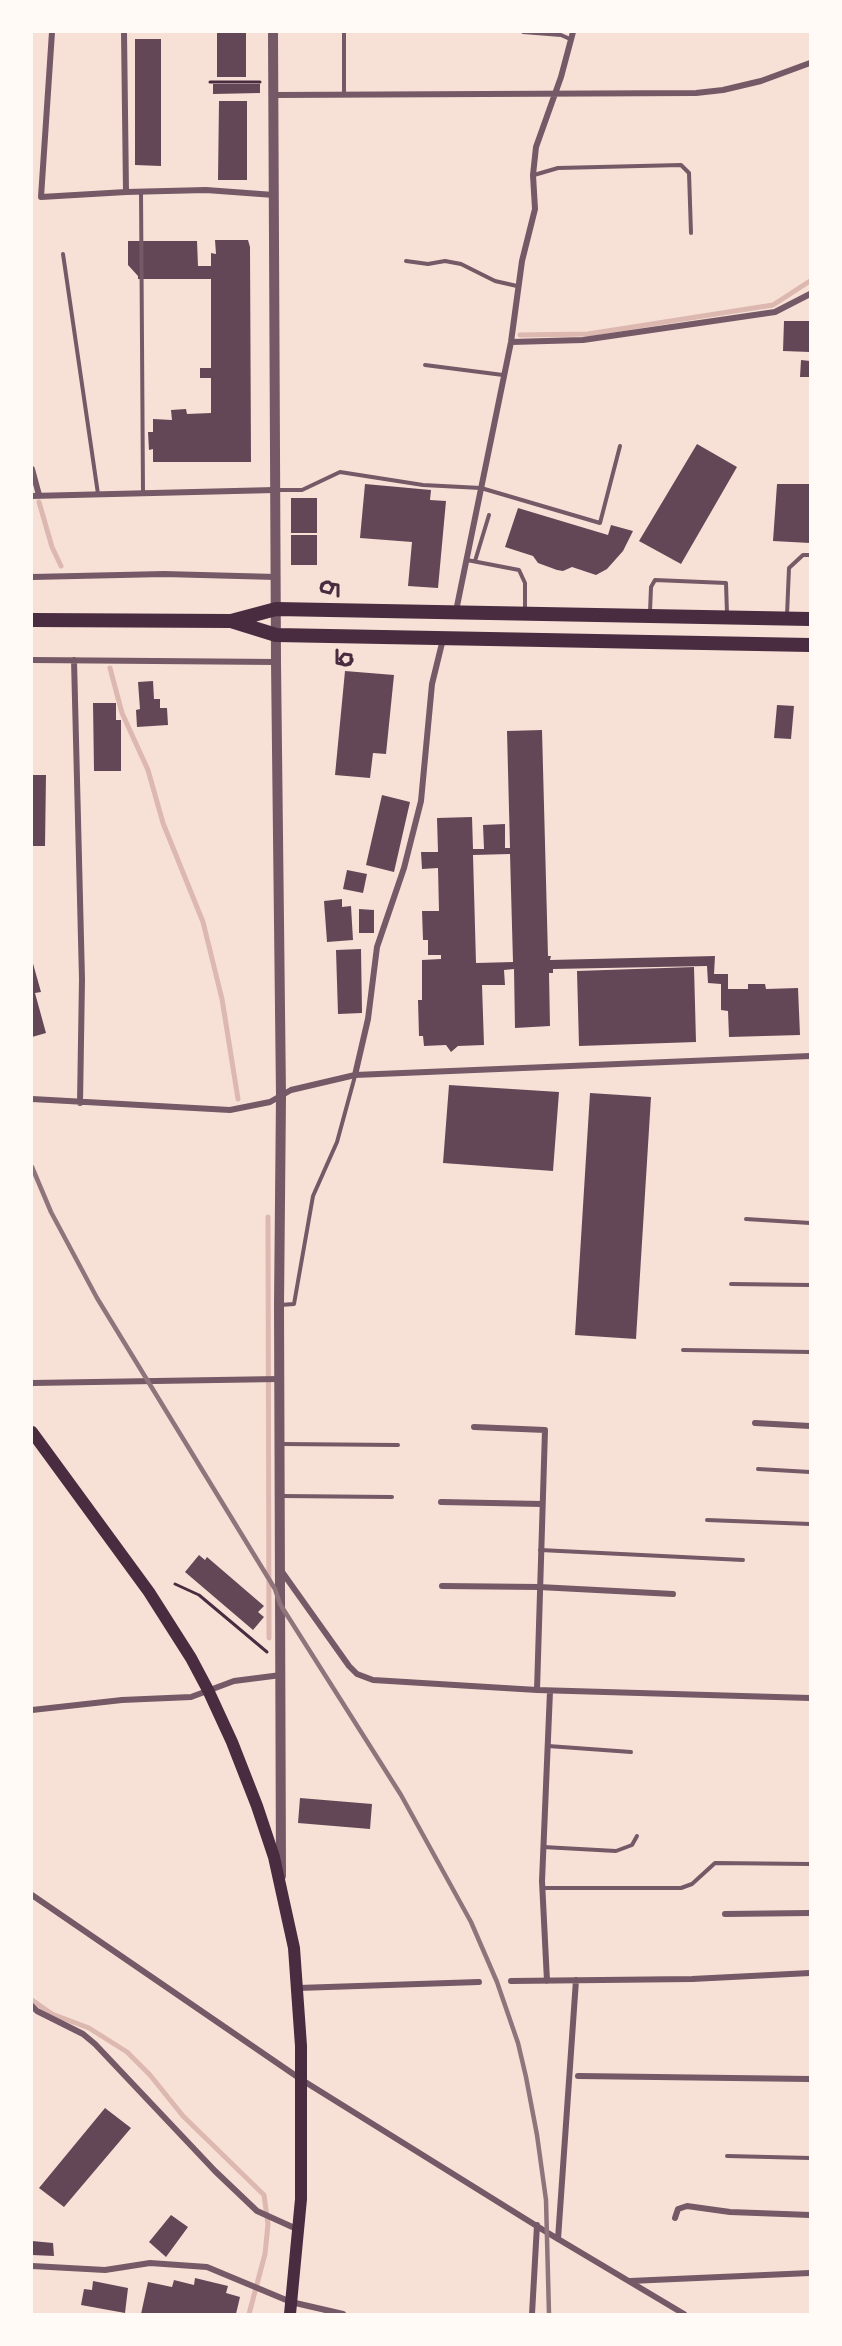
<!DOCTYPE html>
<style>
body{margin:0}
#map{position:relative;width:842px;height:2346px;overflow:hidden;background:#f7e1d7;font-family:Inter,sans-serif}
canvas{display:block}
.frame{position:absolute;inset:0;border:33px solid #fffaf5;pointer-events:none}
</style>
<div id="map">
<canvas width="842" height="2346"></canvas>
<div class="frame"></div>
</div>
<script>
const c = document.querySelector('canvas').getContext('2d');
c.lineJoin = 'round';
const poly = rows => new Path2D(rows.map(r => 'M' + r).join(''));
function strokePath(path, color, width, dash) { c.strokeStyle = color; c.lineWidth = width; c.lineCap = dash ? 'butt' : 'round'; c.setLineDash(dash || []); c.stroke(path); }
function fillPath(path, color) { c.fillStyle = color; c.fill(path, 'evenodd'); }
strokePath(poly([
 [520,335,588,334,773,305,810,281],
 [39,502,52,547,61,566],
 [110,668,122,713,148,770,163,823,203,922,222,999,238,1099],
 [268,1217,269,1638],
 [32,2000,52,2014,89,2028,127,2052,150,2075,183,2116,264,2195,268,2224,265,2254,249,2314]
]), '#dcb8b0', 5);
fillPath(poly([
 [217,32,246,32,246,77,217,77],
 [135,39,161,39,161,166,135,165],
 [213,84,260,84,260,93,213,94],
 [219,101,247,101,247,180,218,180],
 [215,240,248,240,250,247,251,462,153,462,153,449,149,450,148,432,153,432,153,419,172,420,171,410,186,409,187,414,211,413,211,378,200,378,200,368,211,368,211,279,138,279,138,276,128,265,128,241,197,241,198,266,211,266,211,253,216,254],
 [784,321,810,321,810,352,783,351],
 [801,360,810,361,810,377,800,377],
 [697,444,737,467,681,564,639,541],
 [365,484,431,490,430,500,446,501,438,588,408,586,412,542,360,538],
 [777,484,810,484,810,543,773,541],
 [291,498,317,498,317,533,291,533],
 [518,508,608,535,611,525,633,531,623,551,607,569,596,575,572,567,563,571,557,570,538,563,533,556,505,547],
 [291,535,317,535,317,565,291,565],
 [345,671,394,675,386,754,373,753,370,778,335,775],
 [153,681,154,699,160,699,160,708,167,708,168,725,137,727,136,710,140,709,138,682],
 [93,703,116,703,116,720,121,720,121,771,94,771],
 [777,705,794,706,791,739,774,738],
 [542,730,548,956,551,956,550,960,715,956,714,974,728,974,728,989,748,989,748,984,765,984,766,989,798,988,800,1035,729,1037,728,1011,721,1010,721,984,708,983,707,966,553,969,553,973,549,973,550,1026,515,1028,514,969,504,970,505,985,482,985,484,1045,458,1046,451,1052,446,1045,424,1046,423,1036,419,1036,418,1000,422,1000,422,960,441,959,441,955,428,955,428,940,423,940,422,911,439,911,438,868,422,869,421,852,438,852,437,818,472,817,473,849,484,849,483,825,505,824,505,848,510,848,507,731],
 [510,854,513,962,476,963,473,855],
 [32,775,46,775,45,846,32,846],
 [382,795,410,802,394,872,366,865],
 [347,870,367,874,363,893,343,889],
 [342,899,342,907,351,906,353,940,327,942,324,901],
 [359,909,374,910,374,933,359,933],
 [361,949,362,1013,338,1014,336,950],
 [32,960,41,992,35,993,46,1033,32,1037],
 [694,967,696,1042,579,1046,577,971],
 [449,1085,559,1092,553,1171,443,1163],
 [590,1093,651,1097,636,1339,575,1335],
 [199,1555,205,1560,207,1557,264,1606,258,1612,264,1617,253,1630,185,1572],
 [300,1798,372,1804,370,1829,298,1823],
 [105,2108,131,2128,64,2207,39,2188],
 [171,2215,188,2227,166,2257,149,2242],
 [32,2241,53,2243,54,2256,32,2255],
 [195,2278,228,2286,226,2293,240,2297,236,2314,141,2314,148,2282,172,2287,174,2280,194,2285],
 [93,2281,128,2288,125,2313,81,2305,84,2289,92,2290]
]), '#644757');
strokePath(poly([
 [210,82,260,82],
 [321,588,324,583,329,582,333,587,330,593,322,591,321,588,322,584,326,582,329,582,331,584,338,585,338,596],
 [337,650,337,663,346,665,351,662,351,655,344,654,340,659,344,665,346,665,350,664,351,662,352,661,352,659],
 [175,1584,199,1595,267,1652]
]), '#4a2c40', 3);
strokePath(poly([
 [344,32,344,94],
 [523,32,561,35,570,39],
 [534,175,558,168,681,165,689,173,691,233],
 [141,191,143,493],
 [63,254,98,494],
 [406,261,428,264,445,261,461,264,495,281,517,286],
 [425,365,503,375],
 [276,490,302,490,340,472,423,485,481,488,600,523,620,446],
 [467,560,519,570,525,583,525,610],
 [475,561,489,515],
 [650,612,651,587,655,580,726,583,727,614],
 [787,615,789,568,803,555,810,555],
 [746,1219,810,1223],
 [731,1284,810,1285],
 [280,1305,294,1304,313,1196,337,1142,355,1076],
 [683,1350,810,1352],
 [282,1444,398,1445],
 [758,1469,810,1472],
 [281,1496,392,1497],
 [707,1520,810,1524],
 [540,1550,743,1560],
 [548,1746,631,1752],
 [543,1847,616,1851,632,1845,637,1836],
 [543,1888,681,1888,692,1884,715,1863,810,1864],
 [727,2156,810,2158]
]), '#755966', 4);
strokePath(poly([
 [52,32,41,197,126,192,206,190,274,195],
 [124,32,126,192],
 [274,95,696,93,723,90,761,81,810,63],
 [511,342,583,340,775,312,810,294],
 [32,469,39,495],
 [32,496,275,490],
 [32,577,164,574,276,577],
 [456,611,511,342,522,261,535,209,533,175,536,147,561,77,573,32],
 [32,660,276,662],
 [74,660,82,979,80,1103],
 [355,1075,368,1019,377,947,404,868,421,801,432,684,443,639],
 [32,1099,230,1110,270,1102,291,1090,355,1075,810,1056],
 [32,1383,279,1379],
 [755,1423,810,1426],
 [474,1427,545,1430,537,1690],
 [441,1502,542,1504],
 [280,1569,349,1666,357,1674,373,1680,537,1690,810,1698],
 [442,1586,539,1587,673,1594],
 [32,1710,122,1700,191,1697,234,1681,281,1675],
 [32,1895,302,2080,548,2233,684,2314],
 [725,1914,810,1913],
 [511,1981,692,1979,810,1973],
 [547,1981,542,1881,550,1691],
 [298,1988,479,1982],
 [32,2006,37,2011,83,2034,95,2044,215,2171,257,2211,299,2230],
 [578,2076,810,2079],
 [675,2218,678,2209,687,2206,730,2212,810,2215],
 [558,2239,576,1980],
 [32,2266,105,2270,150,2263,207,2267,291,2302,343,2314],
 [630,2281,810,2273],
 [532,2314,537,2225]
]), '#755966', 6);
strokePath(poly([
 [273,32,276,662,281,1096,279,1305,281,1876]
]), '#755966', 10);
strokePath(poly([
 [32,1432,149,1592,191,1658,208,1690,232,1742,257,1806,274,1857,294,1948,301,2046,301,2199,290,2314]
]), '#4a2c40', 12);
strokePath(poly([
 [32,620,231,621,276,609,810,619],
 [231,621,276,635,810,645]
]), '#4a2c40', 14);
strokePath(poly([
 [32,1167,51,1212,97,1298,275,1589,280,1604,401,1795,471,1922,497,1982,518,2043,526,2077,537,2135,546,2200,549,2314]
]), '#8f747c', 4.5);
</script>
